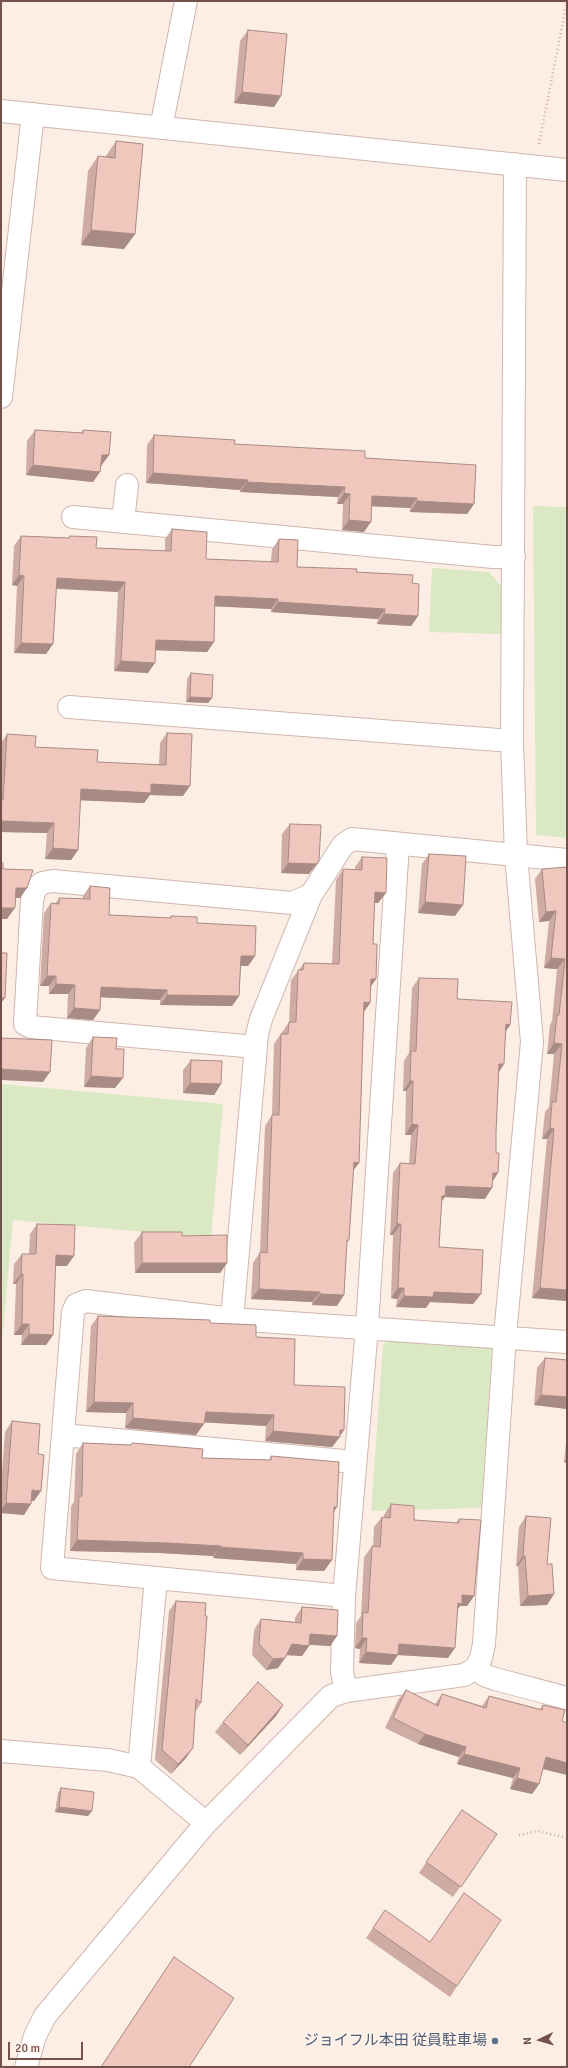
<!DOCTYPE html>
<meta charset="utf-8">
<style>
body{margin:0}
#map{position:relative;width:568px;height:2068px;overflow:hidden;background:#fceee4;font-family:Signika,sans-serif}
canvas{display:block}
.frame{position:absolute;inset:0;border:2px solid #73514b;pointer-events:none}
.north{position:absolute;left:520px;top:2020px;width:40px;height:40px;-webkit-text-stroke:3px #fef2ea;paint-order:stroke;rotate:265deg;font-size:11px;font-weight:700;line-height:16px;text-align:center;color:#73514b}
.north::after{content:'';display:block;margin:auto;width:14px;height:18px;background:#73514b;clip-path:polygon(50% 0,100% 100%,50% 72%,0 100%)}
.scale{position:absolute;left:8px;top:2042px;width:75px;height:18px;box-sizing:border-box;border:2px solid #73514b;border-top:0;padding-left:5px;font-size:12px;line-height:14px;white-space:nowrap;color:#73514b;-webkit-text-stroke:3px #fef2ea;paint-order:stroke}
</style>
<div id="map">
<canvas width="568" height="2068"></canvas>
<div class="frame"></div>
<div class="north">N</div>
<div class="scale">20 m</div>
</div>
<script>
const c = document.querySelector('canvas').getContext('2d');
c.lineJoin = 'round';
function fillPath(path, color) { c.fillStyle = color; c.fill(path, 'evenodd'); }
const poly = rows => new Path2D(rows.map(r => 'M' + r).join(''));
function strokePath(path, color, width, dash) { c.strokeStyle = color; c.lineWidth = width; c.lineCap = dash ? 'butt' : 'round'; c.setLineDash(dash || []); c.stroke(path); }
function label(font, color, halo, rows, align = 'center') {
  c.font = font + ' Signika,"Noto Sans JP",sans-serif'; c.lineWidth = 4; c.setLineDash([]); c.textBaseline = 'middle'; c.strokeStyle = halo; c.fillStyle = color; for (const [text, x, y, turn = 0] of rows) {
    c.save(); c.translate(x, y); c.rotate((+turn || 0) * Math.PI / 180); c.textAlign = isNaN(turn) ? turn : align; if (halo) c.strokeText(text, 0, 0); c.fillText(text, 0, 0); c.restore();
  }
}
fillPath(poly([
 [533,506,567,507,567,838,536,835],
 [432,568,489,572,502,587,501,634,429,632],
 [1,1084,223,1104,211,1238,13,1220,1,1353],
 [390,1337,492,1344,482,1508,371,1511,383,1345]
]), '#dae9c3');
const minor = poly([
 [1,111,567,170],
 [161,128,186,1],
 [1,397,33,114],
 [73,517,493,557,514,557],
 [123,522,127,485],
 [69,707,512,741],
 [256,1047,31,1027,25,1024,32,900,35,889,42,883,53,881,292,903,311,895],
 [232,1319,257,1035,261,1019,311,895,343,845,352,839,567,860],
 [63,1435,355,1462],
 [344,1596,52,1568,73,1312,76,1305,86,1301,232,1319,567,1342],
 [476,1668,484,1675,495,1679,567,1698],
 [346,1691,342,1672,344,1596,367,1327,398,844],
 [1,1751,108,1760,139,1767,206,1823],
 [139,1767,156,1578],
 [26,2067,35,2036,45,2016,206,1823,331,1696,346,1691,464,1675,476,1668,481,1658,484,1644,505,1336,532,1042,516,855,512,741,515,164]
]);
strokePath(minor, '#cfb6ae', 24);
strokePath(poly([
 [539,144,567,1],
 [519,1835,538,1831,567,1838]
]), '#d5aaa0', 2.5, [1, 3]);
strokePath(minor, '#fff', 22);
fillPath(poly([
 [248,30,281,96,274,107,234,103,240,41],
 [116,141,135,234,124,249,81,245,88,171,98,156,106,157,106,156],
 [35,430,81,433,83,430,109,455,101,466,93,482,26,475,27,441],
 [154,435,365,458,474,504,467,514,410,512,410,508,372,506,364,532,342,530,343,504,337,504,338,497,240,492,240,490,146,483,147,445],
 [172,529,206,559,271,562,272,549,279,539,297,567,356,572,412,583,418,616,411,626,377,624,378,619,271,612,271,609,215,606,214,642,207,652,156,650,148,673,114,671,118,592,56,589,53,644,46,654,14,653,17,586,12,585,14,546,21,536,68,538,70,536,96,548,165,551,165,539],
 [191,673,212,698,208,703,186,702,187,679],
 [167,733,183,796,150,795,144,803,80,800,78,850,71,860,45,859,47,833,1,832,1,743,7,734,35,747,97,762,159,765,160,743],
 [290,824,309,874,281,873,282,834],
 [429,854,455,916,418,913,422,864],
 [362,857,386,893,378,903,375,903,373,944,376,979,370,987,370,1003,364,1012,359,1163,353,1171,349,1240,346,1244,337,1306,312,1305,312,1302,251,1299,253,1263,260,1252,265,1126,272,1115,274,1044,289,1022,291,980,304,963,332,964,336,880,343,869,355,870,355,867],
 [567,867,567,1301,532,1298,547,1139,542,1139,545,1112,549,1107,554,1054,547,1054,550,1025,552,1021,557,969,544,968,549,921,539,922,535,879,542,869],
 [90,886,109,915,170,918,171,916,197,923,255,956,248,966,241,966,239,996,232,1006,160,1005,160,1000,100,997,100,1010,93,1020,67,1018,68,994,49,994,49,986,40,986,44,913,51,903,55,904,59,898,83,899,83,896],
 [419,978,457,999,510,1025,506,1031,499,1072,493,1181,485,1199,445,1197,441,1201,439,1247,481,1294,473,1304,430,1302,426,1308,396,1307,397,1299,391,1298,393,1235,390,1235,393,1173,400,1163,409,1164,411,1135,405,1135,406,1091,403,1091,404,1061,409,1053,412,988],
 [93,1037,116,1049,115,1088,84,1087,86,1048],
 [191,1060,221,1084,214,1095,183,1093,183,1070],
 [37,1224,67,1266,55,1266,53,1335,46,1345,21,1345,22,1335,14,1335,16,1284,13,1284,14,1264,22,1254,29,1254,30,1234],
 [142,1232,182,1236,227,1263,220,1273,135,1273,134,1243],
 [98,1316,210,1323,256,1337,294,1385,344,1430,332,1447,265,1441,266,1426,204,1422,196,1435,125,1428,126,1413,86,1412,91,1326],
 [545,1358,567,1360,567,1409,534,1405,537,1368],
 [12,1421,38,1454,41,1491,34,1501,31,1501,24,1515,1,1513,1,1486,5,1432],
 [567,1432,567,1463,564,1462],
 [83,1443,130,1445,132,1443,202,1458,269,1460,271,1456,337,1507,333,1512,332,1560,324,1571,296,1570,296,1564,213,1558,213,1556,160,1553,70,1551,71,1506,74,1502,76,1454],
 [391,1504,414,1520,456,1523,459,1519,474,1596,467,1606,460,1606,457,1610,448,1658,398,1655,391,1665,359,1663,360,1649,355,1648,356,1623,361,1616,364,1557,372,1546,373,1546,374,1527,382,1517,384,1517,384,1515],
 [526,1516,547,1564,554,1594,547,1605,520,1606,518,1566,516,1566,519,1527],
 [176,1601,205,1616,201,1703,195,1712,186,1758,171,1774,155,1760,169,1611],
 [302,1607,337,1636,330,1646,309,1645,309,1646,302,1656,287,1655,278,1668,266,1670,252,1655,254,1630,261,1619,295,1622,295,1618],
 [406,1690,435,1704,442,1694,482,1706,489,1696,540,1709,543,1705,562,1721,567,1775,543,1769,539,1784,532,1794,510,1789,513,1778,457,1764,459,1757,418,1744,385,1728,398,1700],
 [283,1705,276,1716,240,1755,215,1732,223,1722],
 [61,1788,88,1816,55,1812,58,1793],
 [462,1810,497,1834,453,1897,419,1873],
 [385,1910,457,1986,450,1997,366,1938],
 [174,1957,189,2067,101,2067,164,1972]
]), '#ceaba3');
fillPath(poly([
 [242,92,281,96,274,107,234,103],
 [91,230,135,234,124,249,81,245],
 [102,455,109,455,101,466,94,465],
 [33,465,100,472,93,482,26,475],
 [153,473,248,480,240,490,146,483],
 [247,482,345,487,338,497,240,492],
 [344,493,350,494,343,504,337,504],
 [372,496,417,498,410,508,365,506],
 [417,501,474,504,467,514,410,512],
 [349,520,371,522,364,532,342,530],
 [19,575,24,576,17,586,12,585],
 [57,578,125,582,118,592,50,588],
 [215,596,278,599,271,609,208,606],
 [278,602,385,609,378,619,271,612],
 [384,614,418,616,411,626,377,624],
 [156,640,214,642,207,652,149,650],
 [21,643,53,644,46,654,14,653],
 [121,661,155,663,148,673,114,671],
 [190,697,212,698,208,703,186,702],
 [151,784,190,786,183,796,150,795,144,803,73,800,81,789],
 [1,821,54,823,47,833,1,832],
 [53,848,78,850,71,860,45,859],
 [288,863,317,864,309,874,281,873],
 [16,888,27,888,20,898,8,898],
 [375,892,386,893,378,903,368,903],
 [425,902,463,905,455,916,418,913],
 [2,908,15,908,7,919,1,919],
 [556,911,549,921,539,922,546,912],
 [241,956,255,956,248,966,235,966],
 [551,958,565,959,557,969,544,968],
 [47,976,56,976,49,986,40,986],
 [371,979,376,979,369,989],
 [56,984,75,985,68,994,49,994],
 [101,987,167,990,160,1000,94,997],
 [167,995,239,996,232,1006,160,1005],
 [1,998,5,998,1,1003],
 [364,1002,370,1003,363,1013],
 [74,1008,100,1010,93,1020,67,1018],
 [506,1024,510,1025,503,1035],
 [554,1043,562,1044,554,1054,547,1054],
 [499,1064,504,1064,497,1075],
 [1,1069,50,1072,43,1082,1,1080],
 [91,1076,123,1078,115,1088,84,1087],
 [410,1081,413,1081,406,1091,403,1091],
 [190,1083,221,1084,214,1095,183,1093],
 [412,1124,418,1125,411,1135,405,1135],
 [550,1128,554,1129,547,1139,542,1139],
 [354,1162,359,1163,351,1173],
 [493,1173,498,1173,491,1184],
 [446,1186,492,1188,485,1199,445,1197,438,1206],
 [397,1224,401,1224,393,1235,390,1235],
 [56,1255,74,1256,67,1266,48,1266],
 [142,1263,227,1263,220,1273,135,1273],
 [21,1274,23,1274,16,1284,13,1284],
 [398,1288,404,1288,397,1299,391,1298],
 [540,1288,567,1290,567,1301,532,1298],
 [259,1289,320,1292,312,1302,251,1299],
 [434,1292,481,1294,473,1304,430,1302,426,1308,396,1307,404,1296],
 [320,1294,344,1295,337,1306,312,1305],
 [22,1324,29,1324,22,1335,14,1335],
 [29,1334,53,1335,46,1345,21,1345],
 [541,1395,567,1397,567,1409,534,1405],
 [94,1402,133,1403,126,1413,86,1412],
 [206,1412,274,1415,266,1426,198,1422],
 [133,1418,204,1424,196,1435,125,1428],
 [344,1430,339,1437,340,1437,332,1447,265,1441,273,1431],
 [567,1458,567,1463,564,1462],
 [32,1490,41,1491,34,1501,24,1501],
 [6,1503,31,1504,24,1515,1,1513,1,1510],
 [334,1507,337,1507,330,1518],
 [77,1540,167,1543,221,1546,213,1556,160,1553,70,1551],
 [220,1547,303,1553,296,1564,213,1558],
 [523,1556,525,1556,518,1566,516,1566],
 [303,1559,332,1560,324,1571,296,1570],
 [554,1594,547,1605,520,1606,528,1596],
 [462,1595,474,1596,467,1606,460,1606,454,1614,450,1614],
 [310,1634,337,1636,330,1646,303,1644],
 [362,1638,367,1638,360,1649,355,1648],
 [292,1644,309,1646,302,1656,285,1655],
 [399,1644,455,1648,448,1658,398,1655,391,1665,359,1663,366,1652],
 [285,1658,278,1668,266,1670,273,1659],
 [283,1705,276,1716,240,1755,248,1745],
 [425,1734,466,1747,459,1757,418,1744],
 [193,1748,186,1758,171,1774,178,1764],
 [464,1754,520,1768,513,1778,457,1764],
 [546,1757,567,1763,567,1775,539,1768],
 [517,1778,539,1784,532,1794,510,1789],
 [59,1807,92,1811,88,1816,55,1812]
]), '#a88b84');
const building = poly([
 [248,30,287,34,281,96,242,92,248,30],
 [116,141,143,144,135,234,91,230,98,156,115,158,116,141],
 [35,430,83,433,83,430,111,432,109,455,102,455,100,472,33,465,35,430],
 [154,435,235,440,234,444,365,451,365,458,476,465,474,504,417,501,417,498,372,496,371,522,349,520,350,494,344,493,345,487,247,482,248,480,153,473,154,435],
 [172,529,207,532,206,559,278,562,279,539,298,540,297,567,357,569,356,572,413,575,412,583,419,584,418,616,384,614,385,609,278,602,278,599,215,596,214,642,156,640,155,663,121,661,125,582,57,578,53,644,21,643,24,576,19,575,21,536,69,538,70,536,97,537,96,548,171,551,172,529],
 [191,673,213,675,212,698,190,697,191,673],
 [167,733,192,734,190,786,151,784,151,793,81,789,78,850,53,848,54,823,1,821,1,800,3,800,7,734,36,736,35,747,98,750,97,762,166,765,167,733],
 [290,824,321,825,319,860,317,864,288,863,290,824],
 [429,854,466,856,463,905,425,902,429,854],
 [362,857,387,858,386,893,375,892,373,944,377,944,376,979,371,979,370,1003,364,1002,359,1163,354,1162,349,1240,347,1240,344,1295,320,1294,320,1292,259,1289,260,1252,267,1253,272,1115,279,1115,281,1034,288,1034,289,1022,296,1022,298,970,303,970,304,963,339,964,343,869,362,870,362,857],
 [1,862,3,863,3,869,33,870,27,888,16,888,15,908,2,908,1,929,1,862],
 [567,867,567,1290,540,1288,554,1129,550,1128,552,1102,556,1102,562,1044,554,1043,557,1015,559,1015,565,959,551,958,556,911,546,912,542,869,567,867],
 [90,886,110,888,109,915,171,918,171,916,197,917,197,923,256,926,255,956,241,956,239,996,167,995,167,990,101,987,100,1010,74,1008,75,985,56,984,56,976,47,976,51,903,59,904,59,898,90,899,90,886],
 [1,953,7,953,5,998,1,998,1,999,1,953],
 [419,978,458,979,457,999,512,1002,510,1025,506,1024,504,1064,499,1064,496,1133,496,1153,499,1153,498,1173,493,1173,492,1188,446,1186,445,1196,442,1196,439,1247,483,1250,481,1294,434,1292,433,1297,404,1296,404,1288,398,1288,401,1224,397,1224,400,1163,415,1164,418,1125,412,1124,413,1081,410,1081,411,1051,416,1051,419,978],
 [93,1037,117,1038,116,1049,124,1049,123,1078,91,1076,93,1037],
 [1,1038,52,1040,50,1072,1,1069,1,1038],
 [191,1060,222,1061,221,1084,190,1083,191,1060],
 [37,1224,75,1225,74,1256,56,1255,53,1335,29,1334,29,1324,22,1324,23,1274,21,1274,22,1254,36,1254,37,1224],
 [142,1232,182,1232,182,1236,227,1235,227,1263,142,1263,142,1232],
 [98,1316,210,1320,210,1323,256,1325,256,1337,295,1339,294,1385,345,1387,344,1430,340,1430,340,1437,273,1431,274,1415,206,1412,204,1424,133,1418,133,1403,94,1402,98,1316],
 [545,1358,567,1360,567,1397,541,1395,545,1358],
 [12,1421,40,1424,38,1454,44,1455,41,1491,32,1490,31,1504,6,1503,12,1421],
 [83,1443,131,1445,132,1443,203,1449,202,1458,271,1460,271,1456,339,1462,337,1507,334,1507,332,1560,303,1559,303,1553,220,1547,221,1546,167,1543,77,1540,79,1496,82,1496,83,1443],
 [391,1504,414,1506,414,1520,459,1523,459,1519,481,1520,474,1596,462,1595,462,1604,458,1603,455,1648,399,1644,398,1655,366,1652,367,1638,362,1638,363,1612,368,1613,372,1546,380,1547,382,1517,390,1518,391,1504],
 [526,1516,551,1518,547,1564,552,1564,554,1594,528,1596,525,1556,523,1556,526,1516],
 [176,1601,206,1603,205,1616,207,1616,201,1703,196,1699,193,1748,178,1764,162,1750,176,1601],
 [302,1607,338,1610,337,1636,310,1634,309,1646,292,1644,285,1658,273,1659,259,1644,261,1619,301,1623,302,1607],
 [258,1682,283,1705,248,1745,223,1722,258,1682],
 [406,1690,438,1706,442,1694,486,1708,489,1696,542,1710,543,1705,565,1710,562,1721,567,1723,567,1763,546,1757,539,1784,517,1778,520,1768,464,1754,466,1747,425,1734,393,1718,406,1690],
 [61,1788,94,1792,92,1811,59,1807,61,1788],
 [462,1810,497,1834,461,1887,426,1862,462,1810],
 [464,1893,501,1920,457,1986,373,1928,385,1910,430,1942,464,1893],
 [174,1957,234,1998,189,2067,101,2067,174,1957]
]);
fillPath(building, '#f0c7bd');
strokePath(building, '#a88b84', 1);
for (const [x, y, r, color] of [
 [495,2041,4,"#5c6f8a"]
]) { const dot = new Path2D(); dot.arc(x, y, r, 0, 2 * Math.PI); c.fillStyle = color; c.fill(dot); strokePath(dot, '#fef2ea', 1.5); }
label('15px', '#4e5e75', '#fef2ea', [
 ["ジョイフル本田 従員駐車場",487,2041]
], 'right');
</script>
